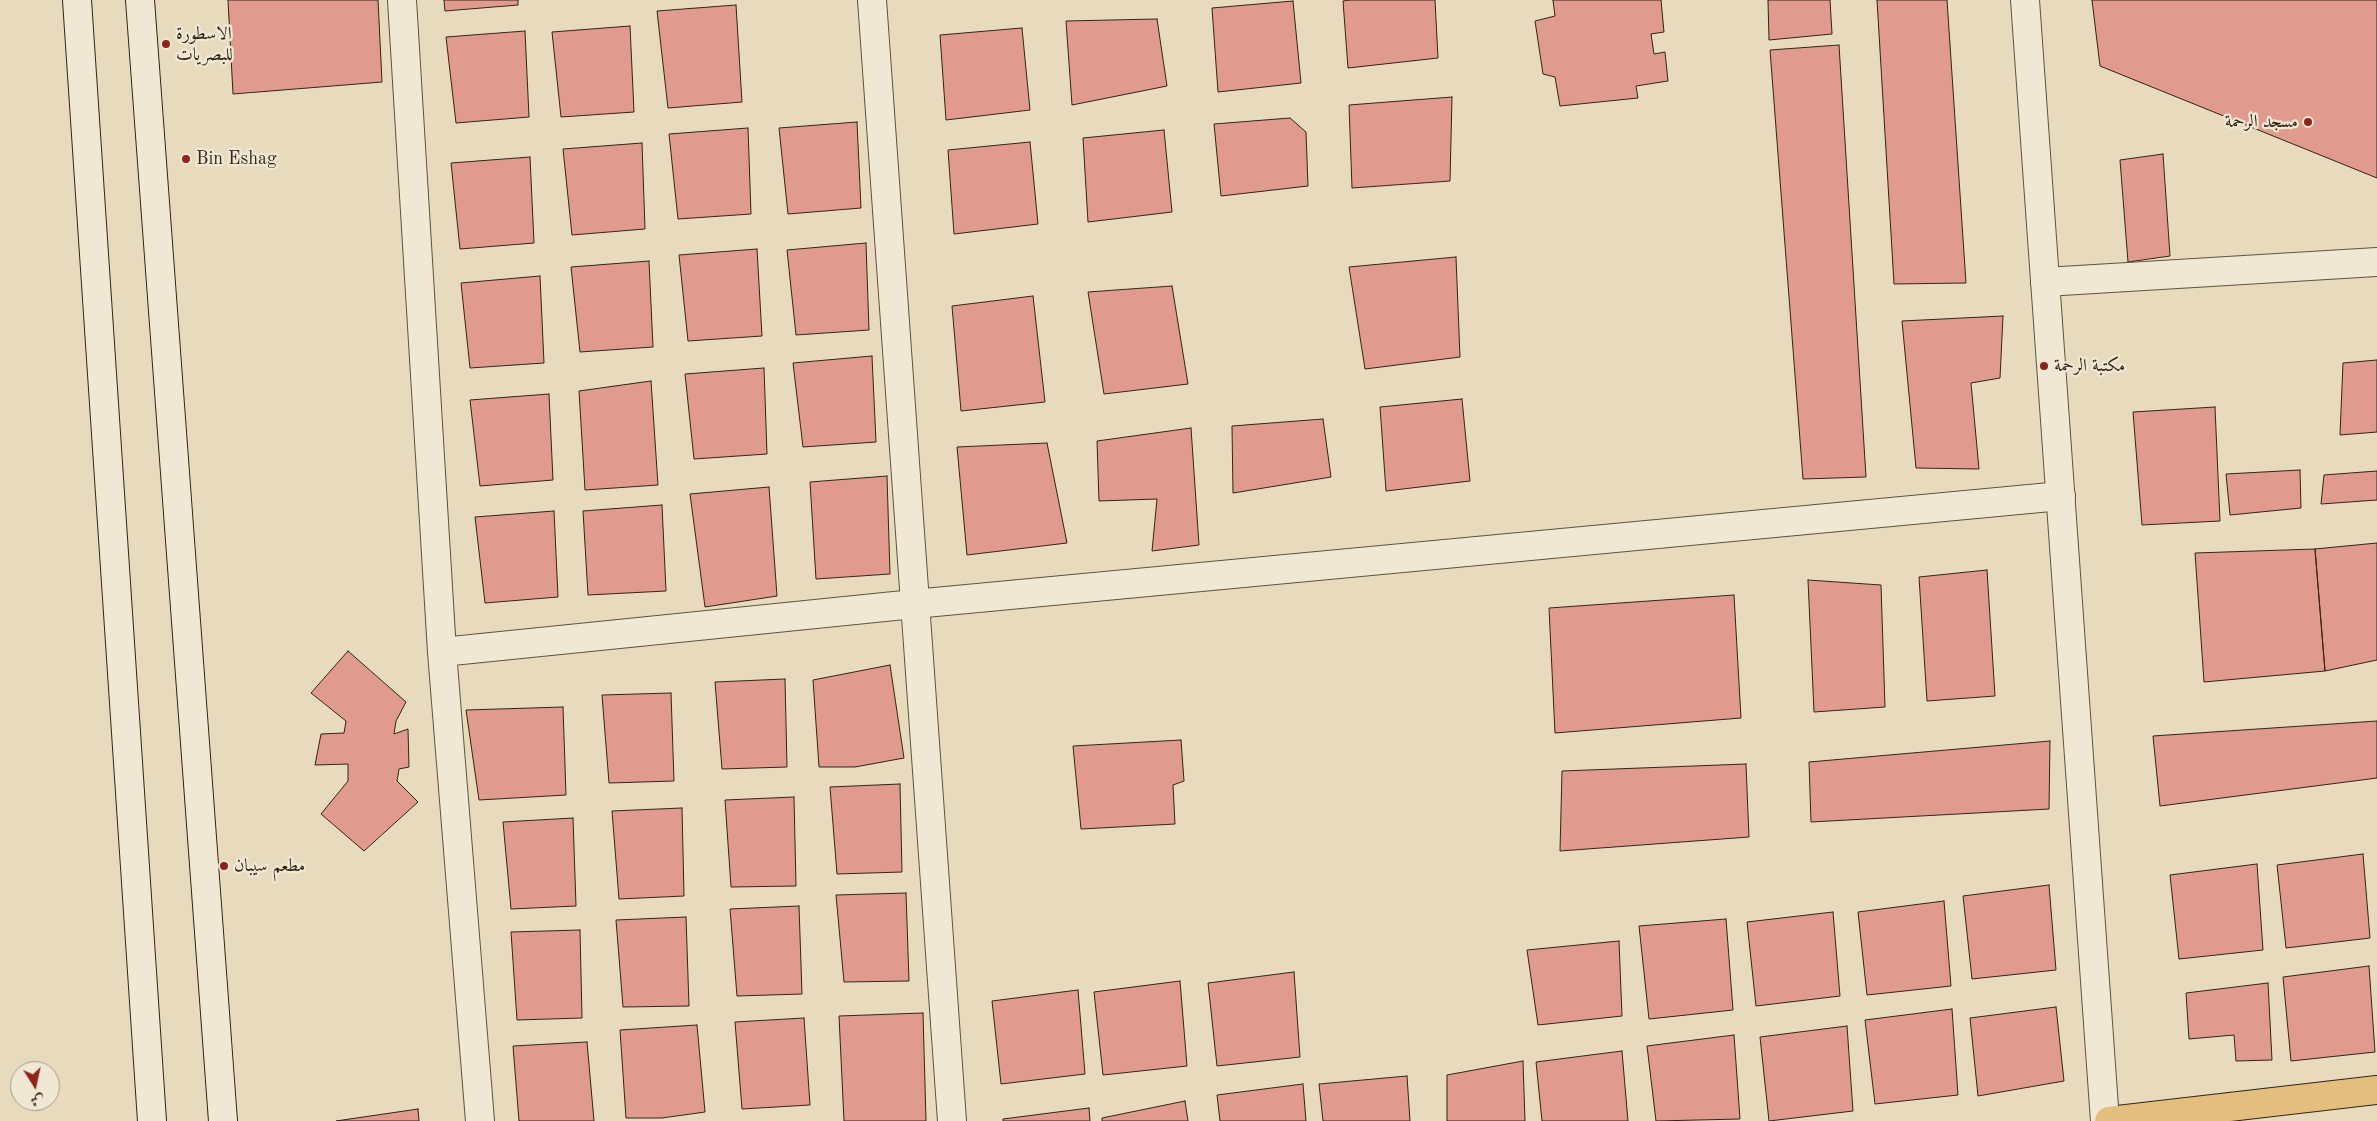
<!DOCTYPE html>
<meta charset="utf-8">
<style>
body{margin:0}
#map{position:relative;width:2377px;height:1121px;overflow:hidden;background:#e8dbbd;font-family:"Old Standard TT",Amiri,serif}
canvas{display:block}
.north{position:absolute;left:10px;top:1061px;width:50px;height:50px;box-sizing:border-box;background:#f0e8d4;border:1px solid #a49a88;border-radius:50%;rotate:170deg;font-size:14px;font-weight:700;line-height:20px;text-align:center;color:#322416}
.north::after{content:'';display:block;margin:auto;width:18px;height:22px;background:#8f2418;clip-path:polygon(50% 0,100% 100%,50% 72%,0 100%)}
</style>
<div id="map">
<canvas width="2377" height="1121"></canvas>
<div class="north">ش</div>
</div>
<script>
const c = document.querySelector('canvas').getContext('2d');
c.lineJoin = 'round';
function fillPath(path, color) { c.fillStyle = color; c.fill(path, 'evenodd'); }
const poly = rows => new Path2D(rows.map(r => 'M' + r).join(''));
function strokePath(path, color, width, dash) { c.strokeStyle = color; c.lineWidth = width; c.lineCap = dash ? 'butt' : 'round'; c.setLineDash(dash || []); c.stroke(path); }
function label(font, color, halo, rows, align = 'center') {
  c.font = font + ' "Old Standard TT",Amiri,serif'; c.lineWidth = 4.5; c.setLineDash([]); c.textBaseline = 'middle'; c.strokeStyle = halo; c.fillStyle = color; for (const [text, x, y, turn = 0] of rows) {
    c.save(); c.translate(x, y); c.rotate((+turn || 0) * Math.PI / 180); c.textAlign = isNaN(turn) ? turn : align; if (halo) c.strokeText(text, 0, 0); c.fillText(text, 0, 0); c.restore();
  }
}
const building = poly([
 [228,0,378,0,382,82,233,94,228,0],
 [444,0,518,0,518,5,445,11,444,0],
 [1350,0,1435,0,1438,58,1348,68,1343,1,1350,0],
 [1553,0,1661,0,1664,32,1651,34,1654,54,1665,52,1668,81,1636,86,1638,98,1560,106,1555,77,1543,74,1535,21,1555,16,1553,0],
 [1768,0,1830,0,1832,34,1769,40,1768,0],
 [1877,0,1947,0,1966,283,1894,284,1877,0],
 [2092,0,2377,0,2377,178,2100,66,2092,0],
 [1293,1,1301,83,1218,92,1212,8,1293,1],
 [736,5,742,102,668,108,657,11,736,5],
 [1157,19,1167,86,1072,105,1066,21,1157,19],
 [630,26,634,112,561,117,552,32,630,26],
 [1022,28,1030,110,946,120,940,35,1022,28],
 [525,31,529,117,456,123,446,37,525,31],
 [1839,45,1866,477,1803,479,1770,50,1839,45],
 [1452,97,1450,181,1352,188,1349,105,1452,97],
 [1290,118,1306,132,1308,186,1221,196,1214,124,1290,118],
 [857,122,861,208,788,214,779,128,857,122],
 [748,128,751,214,678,219,669,134,748,128],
 [1164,130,1172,212,1088,222,1083,138,1164,130],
 [1030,142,1038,224,954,234,948,150,1030,142],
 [642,143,645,229,572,235,563,149,642,143],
 [2163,154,2170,256,2128,262,2120,160,2163,154],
 [530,157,534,243,460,249,451,163,530,157],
 [866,243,869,330,796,335,787,250,866,243],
 [757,249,762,336,688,341,679,255,757,249],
 [1456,257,1460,357,1365,369,1349,267,1456,257],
 [649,261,653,347,580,352,571,267,649,261],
 [540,276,544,363,470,368,461,283,540,276],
 [1172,286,1188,384,1104,394,1088,292,1172,286],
 [1033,296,1045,402,961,411,952,306,1033,296],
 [2003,316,2000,378,1971,383,1979,469,1916,468,1902,321,2003,316],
 [872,356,876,442,803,447,793,363,872,356],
 [2377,360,2377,432,2340,435,2343,363,2377,360],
 [764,368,767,454,694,459,685,374,764,368],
 [651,381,658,485,585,490,579,391,651,381],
 [549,394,553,480,480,486,470,400,549,394],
 [1462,399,1470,481,1386,491,1380,407,1462,399],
 [2215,407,2220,521,2142,525,2133,412,2215,407],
 [1323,419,1331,477,1233,493,1232,426,1323,419],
 [1191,428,1199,545,1152,551,1157,499,1099,501,1097,441,1191,428],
 [1047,443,1067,543,967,555,957,447,1047,443],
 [2300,470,2301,508,2230,515,2226,474,2300,470],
 [2377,471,2377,500,2321,504,2324,475,2377,471],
 [887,476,890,574,816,579,810,482,887,476],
 [769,487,777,596,705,607,690,494,769,487],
 [662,505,666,591,588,595,583,511,662,505],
 [554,511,558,597,485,603,475,517,554,511],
 [2377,543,2377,660,2325,671,2315,549,2377,543],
 [2315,549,2325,671,2204,682,2195,553,2315,549],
 [1987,570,1995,696,1927,701,1919,577,1987,570],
 [1808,580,1881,585,1885,707,1814,712,1808,580],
 [1734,595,1741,718,1555,733,1549,608,1734,595],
 [348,651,406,702,396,721,394,734,408,729,409,767,399,769,397,781,418,802,364,851,321,814,348,781,348,764,315,765,321,734,344,733,346,721,311,693,348,651],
 [890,665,904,758,855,767,819,767,813,680,890,665],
 [785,679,787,767,722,769,715,682,785,679],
 [671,693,674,781,609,783,602,695,671,693],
 [563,707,566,795,479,800,466,710,563,707],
 [2377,721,2377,778,2160,806,2153,736,2377,721],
 [1181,740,1184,781,1173,785,1175,824,1081,829,1073,746,1181,740],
 [2050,741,2049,809,1811,822,1809,762,2050,741],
 [1746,764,1749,837,1560,851,1562,771,1746,764],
 [900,784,902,872,837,874,830,787,900,784],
 [794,797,796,886,731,887,725,800,794,797],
 [682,808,684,896,619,899,612,811,682,808],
 [573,818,576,906,511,909,503,822,573,818],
 [2363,854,2370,938,2286,948,2277,865,2363,854],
 [2257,864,2263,950,2179,959,2170,875,2257,864],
 [2049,885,2056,970,1972,979,1963,896,2049,885],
 [906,893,909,981,844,982,836,895,906,893],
 [1944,901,1951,986,1867,995,1858,912,1944,901],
 [799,906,802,994,737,996,730,909,799,906],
 [1833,912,1840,996,1756,1006,1747,922,1833,912],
 [686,917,689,1006,623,1007,616,920,686,917],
 [1726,919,1733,1010,1649,1019,1639,926,1726,919],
 [580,930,582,1018,517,1020,511,932,580,930],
 [1619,941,1622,1016,1538,1025,1527,950,1619,941],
 [2369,966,2375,1052,2291,1061,2283,977,2369,966],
 [1294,972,1300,1057,1217,1066,1208,983,1294,972],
 [1180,981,1187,1066,1103,1075,1094,992,1180,981],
 [2268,983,2272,1060,2236,1061,2234,1035,2189,1039,2186,993,2268,983],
 [1078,990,1085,1074,1001,1084,992,1001,1078,990],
 [2056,1007,2064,1081,1978,1096,1970,1018,2056,1007],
 [1952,1009,1958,1095,1875,1104,1865,1020,1952,1009],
 [923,1013,926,1121,844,1121,839,1016,923,1013],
 [804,1018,810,1105,742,1109,735,1022,804,1018],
 [697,1025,705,1112,662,1118,626,1118,620,1030,697,1025],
 [1847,1026,1853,1111,1769,1121,1760,1037,1847,1026],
 [1734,1035,1740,1119,1656,1121,1647,1046,1734,1035],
 [587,1042,594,1121,519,1121,513,1046,587,1042],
 [1622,1051,1628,1121,1542,1121,1536,1062,1622,1051],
 [1523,1061,1525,1121,1447,1121,1447,1075,1523,1061],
 [1407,1076,1410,1121,1323,1121,1319,1084,1407,1076],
 [1303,1084,1306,1121,1220,1121,1217,1095,1303,1084],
 [1185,1101,1188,1121,1102,1121,1102,1118,1185,1101],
 [1089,1108,1090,1121,1003,1121,1003,1119,1089,1108],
 [418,1109,419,1121,336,1121,418,1109]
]);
fillPath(building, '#e09a8e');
strokePath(building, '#322416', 1);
const minor = poly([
 [402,0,442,652,914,604,2061,496],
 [872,0,952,1121],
 [2045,282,2377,262],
 [442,652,480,1121]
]);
const tertiary = poly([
 [2025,0,2105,1121]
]);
const secondary = poly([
 [77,0,152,1121],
 [140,0,223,1121]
]);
const trunk = poly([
 [2109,1121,2377,1090]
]);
strokePath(minor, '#605240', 30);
strokePath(tertiary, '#605240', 30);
strokePath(secondary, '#322416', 30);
strokePath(trunk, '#322416', 30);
strokePath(minor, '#f0e8d4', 28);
strokePath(tertiary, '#f0e8d4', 28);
strokePath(secondary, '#f0e8d4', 28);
strokePath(trunk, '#e4be7e', 28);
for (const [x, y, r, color] of [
 [166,44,5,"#8f2418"],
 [2308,122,5,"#8f2418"],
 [186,159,5,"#8f2418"],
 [2044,366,5,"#8f2418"],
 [224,866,5,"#8f2418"]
]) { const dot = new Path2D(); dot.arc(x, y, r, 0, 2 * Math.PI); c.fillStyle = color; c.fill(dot); strokePath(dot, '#f0e8d4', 2); }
label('18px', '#322416', '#f0e8d4', [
 ["الاسطورة",176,34],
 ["للبصريات",176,55],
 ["مسجد الرحمة",2298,122,"right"],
 ["Bin Eshag",196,159],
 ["مكتبة الرحمة",2054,366],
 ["مطعم سيبان",234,866]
], 'left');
</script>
